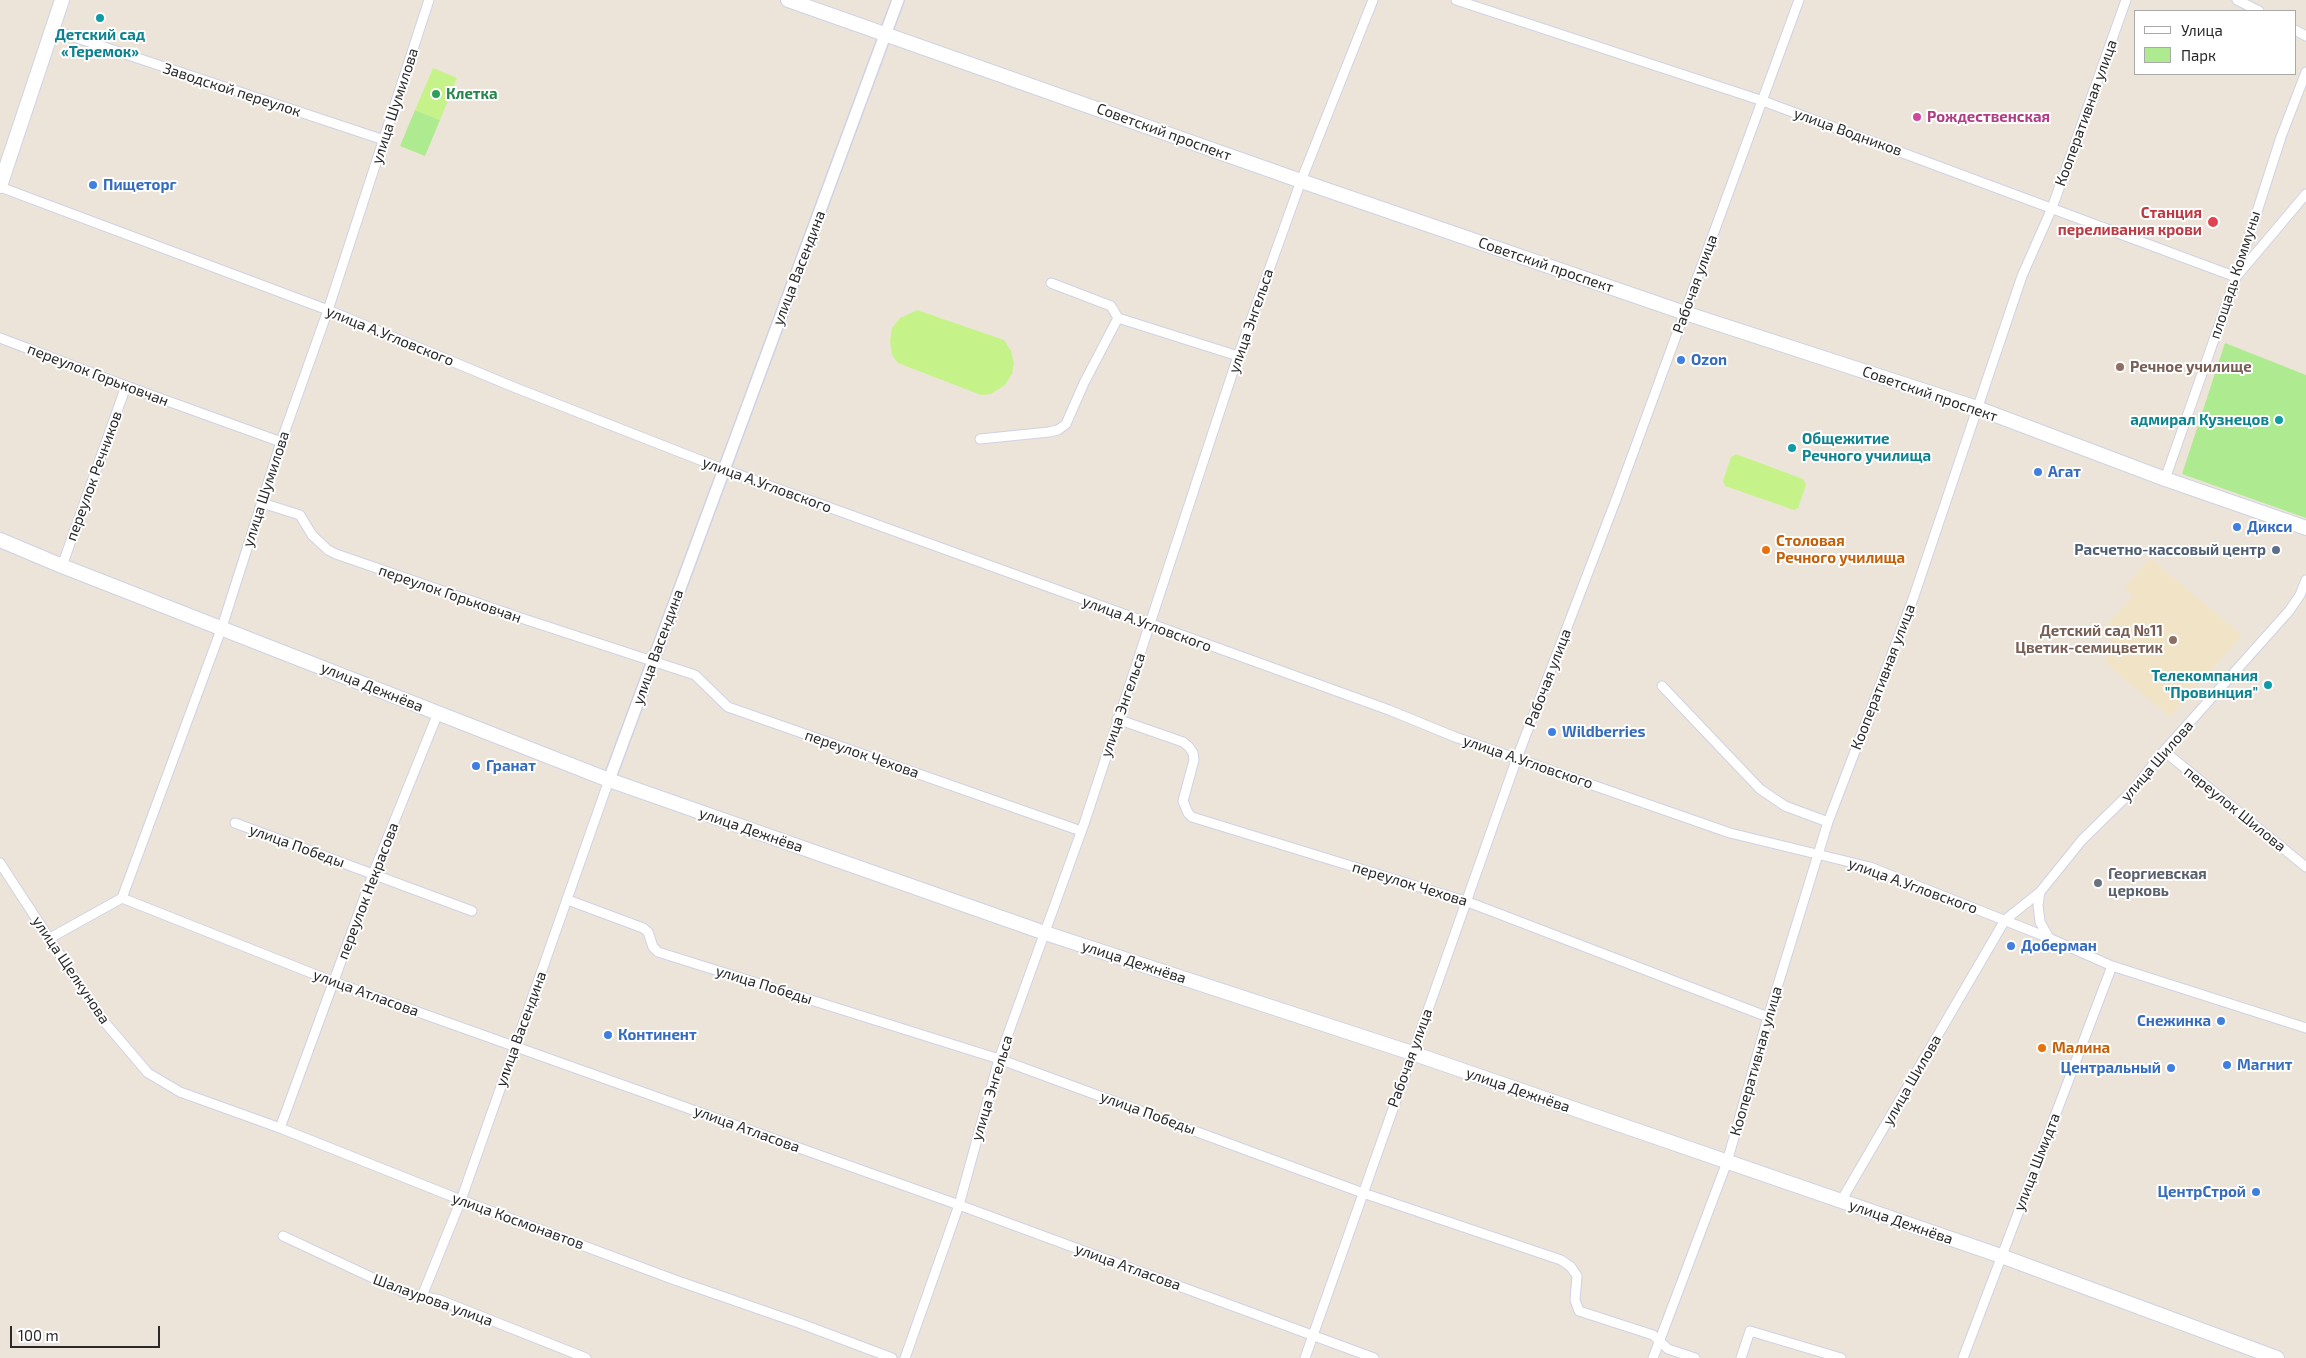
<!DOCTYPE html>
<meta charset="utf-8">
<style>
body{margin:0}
#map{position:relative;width:2306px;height:1358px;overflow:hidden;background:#ede4d9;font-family:"Exo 2",sans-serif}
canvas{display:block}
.legend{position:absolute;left:2134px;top:10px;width:162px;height:65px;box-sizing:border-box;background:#fff;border:1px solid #a9a9a9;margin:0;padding:6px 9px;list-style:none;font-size:15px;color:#292929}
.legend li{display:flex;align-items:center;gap:10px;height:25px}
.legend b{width:25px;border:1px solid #a9a9a9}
.scale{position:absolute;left:10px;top:1326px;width:150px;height:22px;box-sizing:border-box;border:2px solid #292929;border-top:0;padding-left:6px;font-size:15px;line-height:18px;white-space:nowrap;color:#292929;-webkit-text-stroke:4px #fff;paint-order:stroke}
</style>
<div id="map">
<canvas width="2306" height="1358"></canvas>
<ul class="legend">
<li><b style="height:6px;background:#fff"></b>Улица</li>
<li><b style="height:14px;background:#aeea8f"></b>Парк</li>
</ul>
<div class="scale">100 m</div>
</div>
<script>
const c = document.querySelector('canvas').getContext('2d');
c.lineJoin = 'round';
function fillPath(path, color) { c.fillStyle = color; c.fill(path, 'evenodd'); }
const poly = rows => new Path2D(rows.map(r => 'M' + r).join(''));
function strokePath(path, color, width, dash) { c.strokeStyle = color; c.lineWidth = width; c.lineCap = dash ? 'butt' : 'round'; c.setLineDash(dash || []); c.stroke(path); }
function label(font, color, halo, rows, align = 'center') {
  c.font = font + ' "Exo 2",sans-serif'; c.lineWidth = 4; c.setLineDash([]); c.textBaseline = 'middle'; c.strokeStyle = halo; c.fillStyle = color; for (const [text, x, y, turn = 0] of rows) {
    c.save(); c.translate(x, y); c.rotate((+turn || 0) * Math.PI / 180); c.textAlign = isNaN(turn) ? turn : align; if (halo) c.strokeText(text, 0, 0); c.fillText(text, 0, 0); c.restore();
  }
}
fillPath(poly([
 [2150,558,2242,635,2170,717,2103,661,2115,645,2100,632,2133,596,2124,588]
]), '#f1e3c6');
fillPath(poly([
 [415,110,440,120,425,156,400,146],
 [2225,343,2306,375,2306,518,2182,474]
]), '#aeea8f');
fillPath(poly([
 [433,68,457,78,440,120,415,110],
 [917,310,1004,340,1011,351,1014,363,1012,374,1005,385,991,394,981,395,898,363,892,355,890,341,892,328,900,318],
 [1736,454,1803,479,1806,485,1798,508,1794,510,1725,486,1723,481,1731,457]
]), '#c6f389');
const minor = poly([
 [1456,0,1763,101,2236,277,2306,194],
 [2237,0,2259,11],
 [53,30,384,140],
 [2295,30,2306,36],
 [0,187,328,310,516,388,723,469,1389,710,1455,737,1730,833,1870,867,2049,938,2112,966,2306,1028],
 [1051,283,1111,306,1118,318,1238,356],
 [0,338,126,386,281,442],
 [980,439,1049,432,1058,430,1066,424,1084,383,1118,318],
 [2165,479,2236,277,2281,137,2306,72],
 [262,503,300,515,312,535,328,550,336,554,521,618,695,675,728,707,1081,831],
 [62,566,126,386],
 [1662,686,1760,789,1785,806,1828,822],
 [1117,719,1183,742,1189,747,1193,753,1194,760,1183,801,1188,813,1192,817,1468,902,1768,1017],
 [2164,751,2306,867],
 [235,823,472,911],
 [0,863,101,1018,148,1073,180,1092,280,1128,461,1200,675,1280,799,1323,892,1358],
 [2040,892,2038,905,2040,922,2049,938],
 [122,898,334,982,959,1205,1374,1358],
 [568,900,643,928,648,932,653,947,658,952,999,1059,1363,1193,1561,1260,1571,1267,1577,1276,1575,1300,1579,1311,1653,1335,1668,1349,1695,1358],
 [50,938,122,898,222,627,281,442,328,310,429,0],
 [280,1128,373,874,438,713],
 [1841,1201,2005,920,2040,892,2082,840,2133,790,2164,751,2289,611,2300,595,2306,580],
 [283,1236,403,1292,440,1300,586,1358],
 [422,1296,461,1200,609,780],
 [905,1358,959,1205,999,1059,1084,824,1238,356,1301,181,1373,0],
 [1305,1358,1517,758,1617,497,1799,0],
 [1653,1358,1727,1162,1768,1017,1828,822,1913,599,2022,276,2052,208,2126,0],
 [1741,1358,1750,1331,1841,1358],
 [1963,1358,2112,966]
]);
const tertiary = poly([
 [609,780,898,0]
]);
const secondary = poly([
 [788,0,1301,181,1685,313,1977,408,2165,479,2306,528],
 [0,186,62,0],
 [0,540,62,566,609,780,1045,933,1412,1053,2001,1256,2277,1358]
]);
strokePath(minor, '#ced2e4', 11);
strokePath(tertiary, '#ced2e4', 14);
strokePath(secondary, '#ced2e4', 16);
strokePath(minor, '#fff', 9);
strokePath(tertiary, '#fff', 11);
strokePath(secondary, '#fff', 14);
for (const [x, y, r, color] of [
 [100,18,5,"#0f9aa8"],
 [436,94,5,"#2e9e5b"],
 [1917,117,5,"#d1479c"],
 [93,185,5,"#3f7fe0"],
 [2213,222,6,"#e0444e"],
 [1681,360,5,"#3f7fe0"],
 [2120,367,5,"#8d6e63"],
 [2279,420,5,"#0f9aa8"],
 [1792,448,5,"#0f9aa8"],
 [2038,472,5,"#3f7fe0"],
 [2237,527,5,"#3f7fe0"],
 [1766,550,5,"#e8710a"],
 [2276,550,5,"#5c6f8a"],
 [2173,640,5,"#8d6e63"],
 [2268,685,5,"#0f9aa8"],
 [1552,732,5,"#3f7fe0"],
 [476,766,5,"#3f7fe0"],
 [2098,883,5,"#6b7280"],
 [2011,946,5,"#3f7fe0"],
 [2221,1021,5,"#3f7fe0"],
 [608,1035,5,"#3f7fe0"],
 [2042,1048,5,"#e8710a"],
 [2227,1065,5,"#3f7fe0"],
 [2171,1068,5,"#3f7fe0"],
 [2256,1192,5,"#3f7fe0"]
]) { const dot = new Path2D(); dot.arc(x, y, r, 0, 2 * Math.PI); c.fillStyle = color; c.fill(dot); strokePath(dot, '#fff', 2); }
label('bold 15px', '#0d838f', '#fff', [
 ["Детский сад",100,35,"center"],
 ["«Теремок»",100,52,"center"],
 ["адмирал Кузнецов",2269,420],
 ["Общежитие",1802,439,"left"],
 ["Речного училища",1802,456,"left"],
 ["Телекомпания",2258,676],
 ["\"Провинция\"",2258,693]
], 'right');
label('15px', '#292929', '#fff', [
 ["Заводской переулок",232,90,18],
 ["улица Шумилова",395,106,-72],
 ["Кооперативная улица",2086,113,-70],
 ["Советский проспект",1164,132,20],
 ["улица Водников",1848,132,20],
 ["Советский проспект",1546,265,19],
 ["улица Васендина",799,268,-69],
 ["площадь Коммуны",2235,275,-72],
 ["Рабочая улица",1695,284,-70],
 ["улица Энгельса",1251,321,-71],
 ["улица А.Угловского",390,336,22],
 ["переулок Горьковчан",98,375,21],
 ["Советский проспект",1930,394,19],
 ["переулок Речников",94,476,-70],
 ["улица А.Угловского",767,485,20],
 ["улица Шумилова",266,489,-72],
 ["переулок Горьковчан",450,594,19],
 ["улица А.Угловского",1147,624,20],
 ["улица Васендина",658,647,-70],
 ["Кооперативная улица",1883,677,-69],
 ["Рабочая улица",1548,678,-69],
 ["улица Дежнёва",372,687,22],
 ["улица Энгельса",1123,705,-71],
 ["переулок Чехова",862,754,19],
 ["улица Шилова",2157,761,-49],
 ["улица А.Угловского",1528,762,19],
 ["переулок Шилова",2235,809,39],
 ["улица Дежнёва",751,830,19],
 ["улица Победы",297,846,20],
 ["переулок Чехова",1410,884,17],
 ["улица А.Угловского",1913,886,20],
 ["переулок Некрасова",368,891,-69],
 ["улица Дежнёва",1134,962,18],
 ["улица Щелкунова",71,970,56],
 ["улица Победы",764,985,17],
 ["улица Атласова",366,993,20],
 ["улица Васендина",521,1029,-70],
 ["Рабочая улица",1410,1058,-70],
 ["Кооперативная улица",1756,1061,-74],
 ["улица Шилова",1912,1080,-60],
 ["улица Энгельса",992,1088,-73],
 ["улица Дежнёва",1518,1090,19],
 ["улица Победы",1148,1113,20],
 ["улица Атласова",747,1129,20],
 ["улица Шмидта",2037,1162,-69],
 ["улица Космонавтов",518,1221,20],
 ["улица Дежнёва",1901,1222,19],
 ["улица Атласова",1128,1267,20],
 ["Шалаурова улица",433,1300,20]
]);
label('bold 15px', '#27864d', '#fff', [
 ["Клетка",446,94]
], 'left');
label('bold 15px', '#b23c85', '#fff', [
 ["Рождественская",1927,117]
], 'left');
label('bold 15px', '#366cbe', '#fff', [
 ["Пищеторг",103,185],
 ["Ozon",1691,360],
 ["Агат",2048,472],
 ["Дикси",2247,527],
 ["Wildberries",1562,732],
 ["Гранат",486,766],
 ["Доберман",2021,946],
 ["Снежинка",2211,1021,"right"],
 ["Континент",618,1035],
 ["Магнит",2237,1065],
 ["Центральный",2161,1068,"right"],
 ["ЦентрСтрой",2246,1192,"right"]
], 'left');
label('bold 15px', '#be3a42', '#fff', [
 ["Станция",2202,213],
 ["переливания крови",2202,230]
], 'right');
label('bold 15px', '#785e54', '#fff', [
 ["Речное училище",2130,367],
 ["Детский сад №11",2163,631,"right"],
 ["Цветик-семицветик",2163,648,"right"]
], 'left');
label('bold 15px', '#c56008', '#fff', [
 ["Столовая",1776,541],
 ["Речного училища",1776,558],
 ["Малина",2052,1048]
], 'left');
label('bold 15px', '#4e5e75', '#fff', [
 ["Расчетно-кассовый центр",2266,550]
], 'right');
label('bold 15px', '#5b616d', '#fff', [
 ["Георгиевская",2108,874],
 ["церковь",2108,891]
], 'left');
</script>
